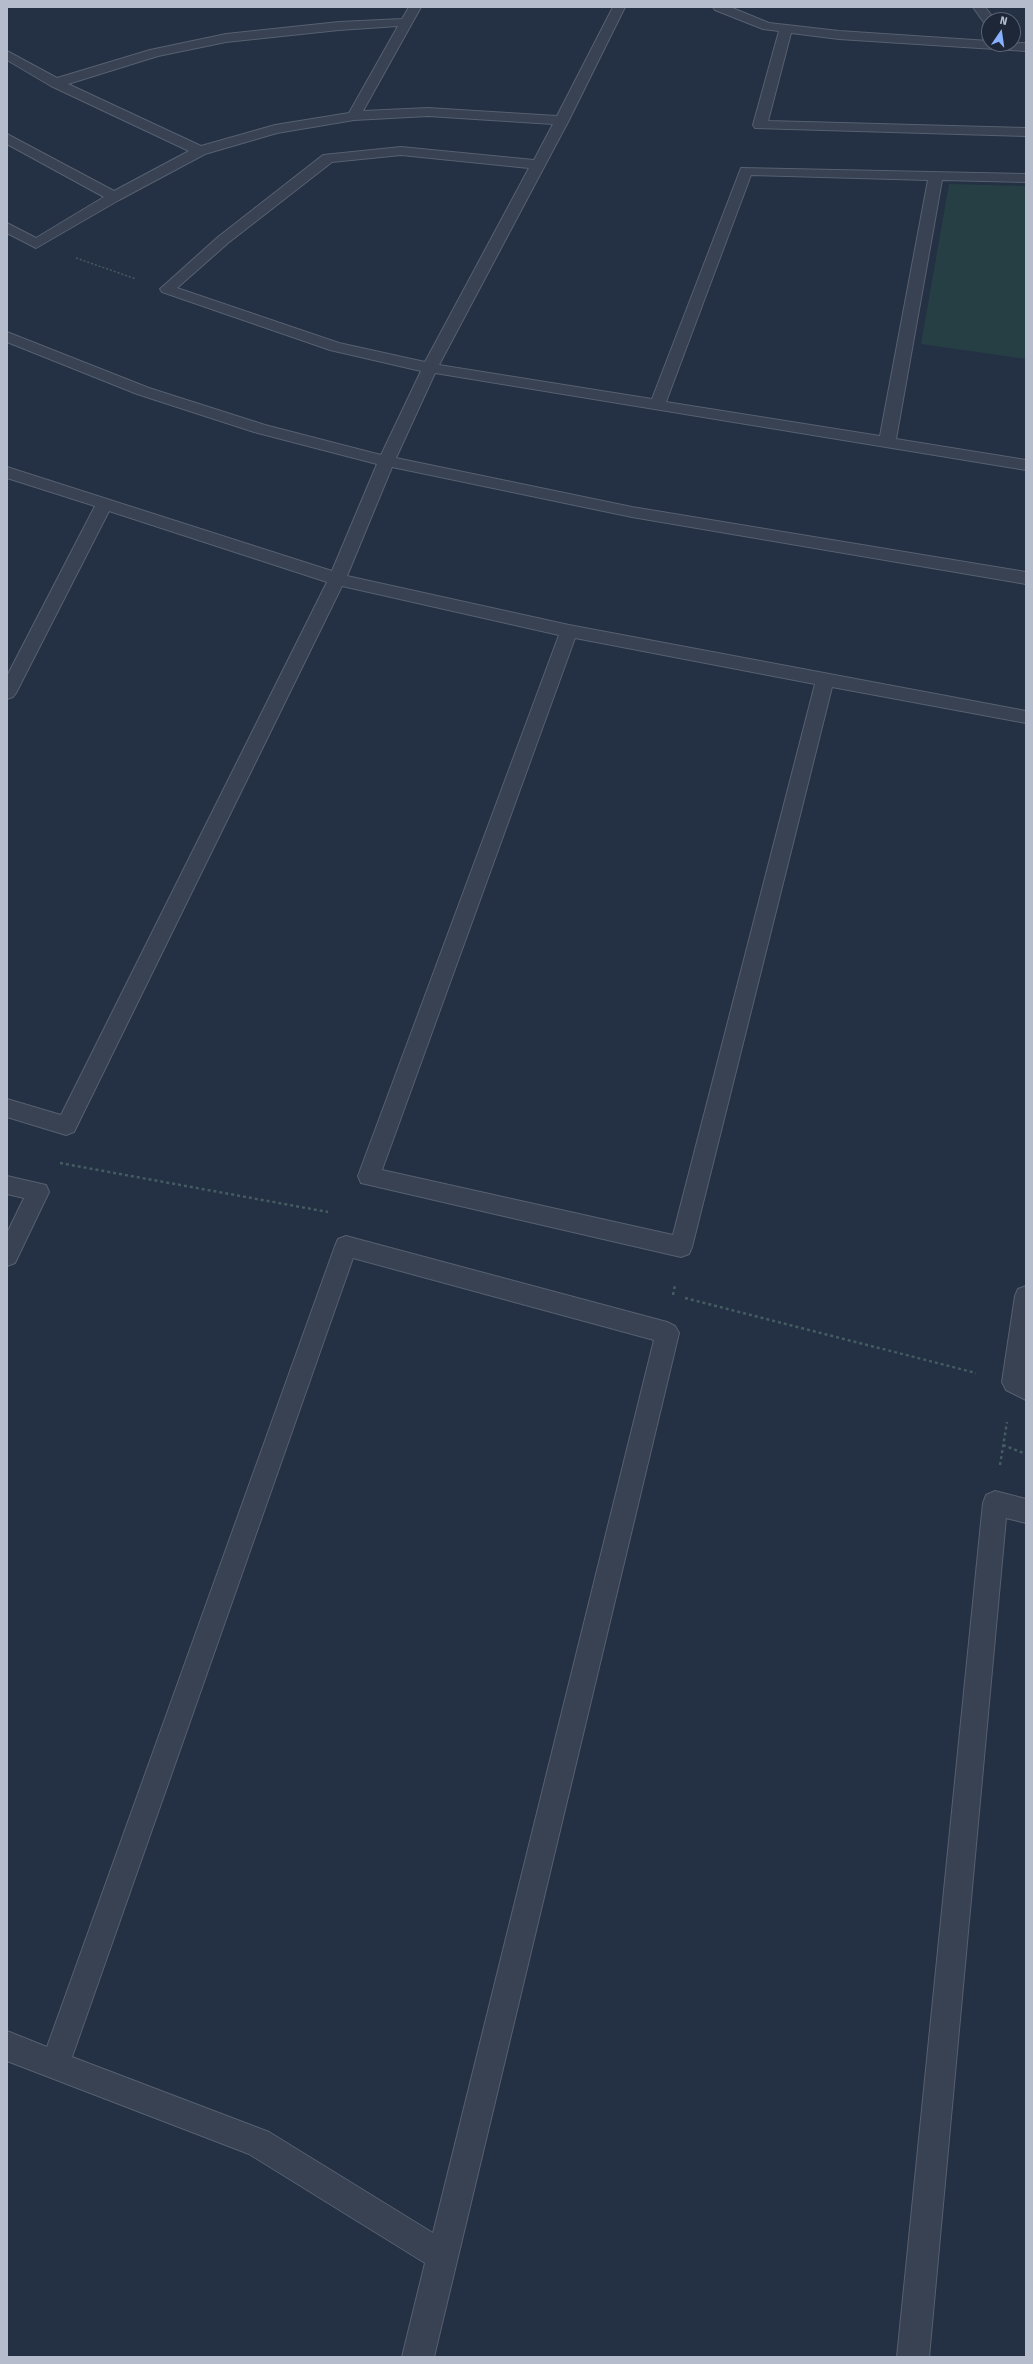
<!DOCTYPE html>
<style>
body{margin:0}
#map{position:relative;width:1033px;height:2364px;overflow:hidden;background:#243043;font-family:"Fira Sans",sans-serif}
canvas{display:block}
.frame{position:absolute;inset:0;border:8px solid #b5bdcd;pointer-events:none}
.north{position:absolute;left:981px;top:12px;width:40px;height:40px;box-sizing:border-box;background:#1d2738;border:1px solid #5a6374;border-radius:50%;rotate:13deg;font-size:11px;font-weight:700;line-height:16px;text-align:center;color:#b5bdcd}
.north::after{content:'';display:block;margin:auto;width:14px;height:18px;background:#88b1ff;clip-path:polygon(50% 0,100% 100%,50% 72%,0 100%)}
</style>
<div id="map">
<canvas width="1033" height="2364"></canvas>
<div class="frame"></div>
<div class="north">N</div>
</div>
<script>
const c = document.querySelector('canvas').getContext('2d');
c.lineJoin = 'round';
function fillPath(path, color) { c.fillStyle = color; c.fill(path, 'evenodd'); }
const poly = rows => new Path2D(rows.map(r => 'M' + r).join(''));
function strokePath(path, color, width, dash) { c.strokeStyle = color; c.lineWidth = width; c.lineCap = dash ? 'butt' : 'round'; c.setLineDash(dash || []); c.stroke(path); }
fillPath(poly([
 [949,184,1026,186,1026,359,921,344]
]), '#263f44');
const minor = poly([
 [409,7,421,7,363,111,428,108,557,116,613,7,625,7,569,120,439,365,652,399,741,168,1026,174,1026,182,942,180,896,439,1026,460,1026,470,435,373,396,458,632,507,1026,572,1026,584,632,517,392,467,347,576,569,625,1026,711,1026,723,832,687,692,1247,689,1254,681,1257,361,1183,358,1176,559,635,342,586,74,1132,66,1135,7,1117,7,1099,61,1115,327,582,109,511,16,693,13,697,7,699,7,676,95,506,7,478,7,467,332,571,377,464,254,432,137,394,7,342,7,332,149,388,265,425,381,455,421,371,330,350,162,292,160,289,218,237,323,155,401,147,534,160,553,124,428,116,354,120,277,133,205,154,119,200,36,248,7,233,7,223,36,238,104,197,7,144,7,134,114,191,189,151,51,86,7,60,7,51,57,78,150,50,226,34,339,22,402,19,409,7],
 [398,26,349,113,275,125,201,146,68,84,158,56,226,42,339,30,398,26],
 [401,155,529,168,425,362,339,343,177,288,228,243,332,162,401,155],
 [751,175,928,180,880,436,666,402,751,175],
 [575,638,815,684,673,1235,382,1170,575,638],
 [713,7,730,7,769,23,839,31,989,41,989,44,1026,43,1026,51,839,39,791,33,768,121,1026,128,1026,136,755,128,753,125,779,31,763,29,715,10,713,7],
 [973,7,985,7,995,20,989,20,989,25,985,24,973,7],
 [7,1176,46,1185,49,1192,15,1263,7,1266,7,1233,24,1198,7,1194,7,1176],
 [346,1236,667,1322,675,1326,679,1333,434,2357,402,2357,425,2263,249,2154,7,2061,7,2031,47,2047,335,1246,338,1239,346,1236],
 [353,1258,654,1340,433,2233,269,2132,72,2057,353,1258],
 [1026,1286,1026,1400,1006,1390,1002,1382,1015,1296,1018,1289,1026,1286],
 [995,1491,1026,1499,1026,1523,1006,1518,929,2357,897,2357,983,1503,986,1495,995,1491]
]);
strokePath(minor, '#566070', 2);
strokePath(poly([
 [76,258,136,279]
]), '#445c61', 1.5, [2, 2]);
strokePath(poly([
 [60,1163,328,1212],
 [673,1295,675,1285],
 [685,1298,976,1373],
 [1003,1445,1026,1454],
 [1000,1465,1007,1422]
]), '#445c61', 2.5, [3, 3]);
fillPath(minor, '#384253');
</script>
